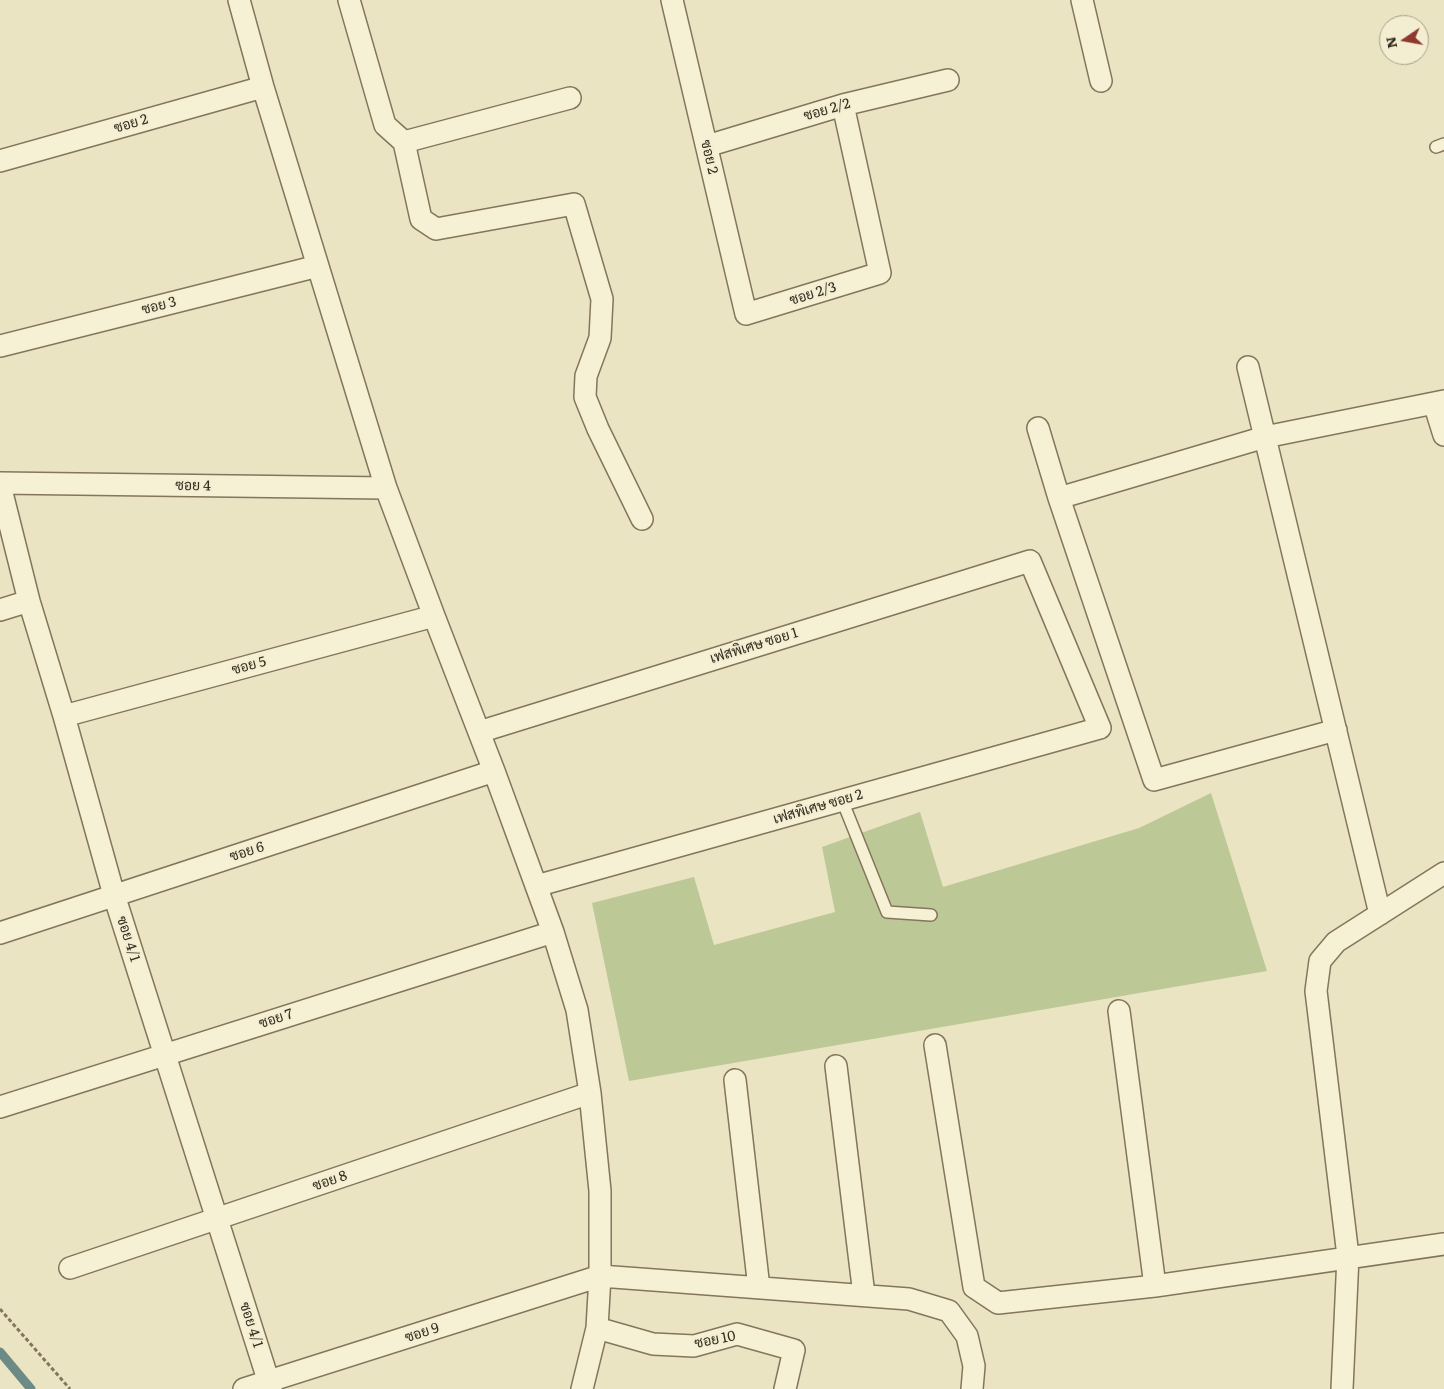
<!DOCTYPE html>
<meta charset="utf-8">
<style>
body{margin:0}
#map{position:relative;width:1444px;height:1389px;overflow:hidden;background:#ebe4c3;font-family:Literata,serif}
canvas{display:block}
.north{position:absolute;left:1379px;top:15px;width:50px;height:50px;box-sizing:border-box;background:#f3edd2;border:1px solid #a7a08a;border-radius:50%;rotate:258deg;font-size:14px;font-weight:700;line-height:20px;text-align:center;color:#352c1e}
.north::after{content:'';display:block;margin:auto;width:18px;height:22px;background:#8f392e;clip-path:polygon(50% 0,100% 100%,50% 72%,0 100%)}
</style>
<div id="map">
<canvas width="1444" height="1389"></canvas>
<div class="north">N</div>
</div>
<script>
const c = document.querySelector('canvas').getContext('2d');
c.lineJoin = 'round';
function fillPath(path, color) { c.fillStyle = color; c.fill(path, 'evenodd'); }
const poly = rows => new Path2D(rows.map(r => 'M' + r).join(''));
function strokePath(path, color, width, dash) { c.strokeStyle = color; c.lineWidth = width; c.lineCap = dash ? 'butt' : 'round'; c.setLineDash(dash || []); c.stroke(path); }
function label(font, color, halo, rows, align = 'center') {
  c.font = font + ' Literata,Sarabun,serif'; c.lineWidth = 4; c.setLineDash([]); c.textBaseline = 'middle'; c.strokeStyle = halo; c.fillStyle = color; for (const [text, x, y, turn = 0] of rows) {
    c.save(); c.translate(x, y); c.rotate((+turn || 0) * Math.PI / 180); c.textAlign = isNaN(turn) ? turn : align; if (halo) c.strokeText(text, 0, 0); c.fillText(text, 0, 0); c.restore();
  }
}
fillPath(poly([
 [1211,793,1267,971,629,1081,592,903,694,877,714,945,835,912,822,847,920,812,943,887,1139,828]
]), '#bdc897');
strokePath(poly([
 [0,1352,31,1389]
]), '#6c8b87', 9);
const service = poly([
 [1436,147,1444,144],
 [842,800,887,912,931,915]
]);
const minor = poly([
 [239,0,263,87,386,488,434,616,494,771,553,932,577,1010,590,1093,600,1191,600,1276,597,1328,582,1389],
 [349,0,385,125,404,142,570,98],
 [672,0,746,314,880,273,843,105],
 [1082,0,1101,81],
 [404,142,421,219,436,229,574,204,602,299,600,338,586,376,585,397,598,429,642,519],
 [707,146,843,105,948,80],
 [0,161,263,87],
 [0,346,318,266],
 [1248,367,1380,914],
 [1434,403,1444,435],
 [1038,428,1059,498,1154,780,1336,730],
 [0,483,386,488],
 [0,485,29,601,64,716,114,895,271,1389],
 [1059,498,1265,437,1444,401],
 [0,610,29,601],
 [64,716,434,616],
 [479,732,1030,561,1100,728,536,886],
 [0,933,494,771],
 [1119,1011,1155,1286],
 [935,1045,974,1287,998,1303,1155,1286,1444,1244],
 [836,1066,864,1295],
 [735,1080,759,1288],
 [0,1107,553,932],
 [70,1268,590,1093],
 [597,1328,653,1344,694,1346,737,1334,794,1350,785,1389],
 [244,1389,600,1276,909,1299,949,1311,967,1336,974,1366,972,1389],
 [1342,1389,1348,1256,1316,991,1320,961,1336,942,1444,873]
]);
strokePath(service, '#84755b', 14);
strokePath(minor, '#84755b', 24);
strokePath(poly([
 [0,1309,70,1389]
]), '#84755b', 3, [4, 2.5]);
strokePath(service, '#f6f0d5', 11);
strokePath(minor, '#f6f0d5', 21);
label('14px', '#352c1e', '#f3edd2', [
 ["ซอย 2/2",827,110,-16],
 ["ซอย 2",131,124,-16],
 ["ซอย 2",709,157,77],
 ["ซอย 2/3",813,294,-17],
 ["ซอย 3",159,306,-14],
 ["ซอย 4",193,486,1],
 ["เฟสพิเศษ ซอย 1",754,646,-17],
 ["ซอย 5",249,666,-15],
 ["เฟสพิเศษ ซอย 2",818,807,-16],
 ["ซอย 6",247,852,-18],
 ["ซอย 4/1",128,939,72],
 ["ซอย 7",276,1019,-18],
 ["ซอย 8",330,1181,-19],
 ["ซอย 4/1",251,1325,72],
 ["ซอย 9",422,1333,-18],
 ["ซอย 10",715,1340,-11]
]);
</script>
